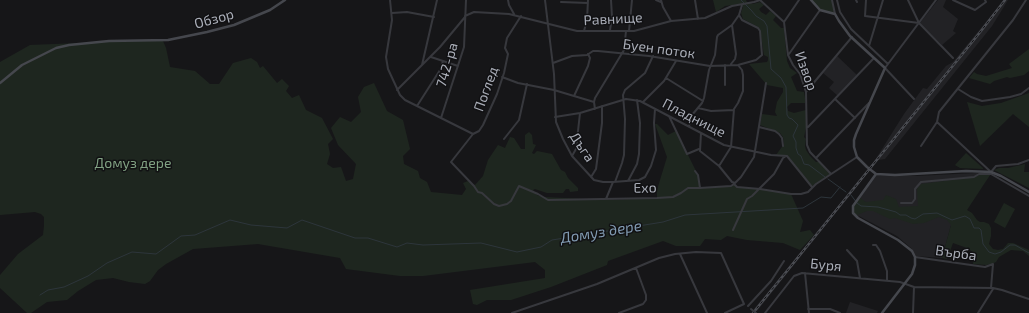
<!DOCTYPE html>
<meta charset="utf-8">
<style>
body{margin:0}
canvas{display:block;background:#161618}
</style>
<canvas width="1029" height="313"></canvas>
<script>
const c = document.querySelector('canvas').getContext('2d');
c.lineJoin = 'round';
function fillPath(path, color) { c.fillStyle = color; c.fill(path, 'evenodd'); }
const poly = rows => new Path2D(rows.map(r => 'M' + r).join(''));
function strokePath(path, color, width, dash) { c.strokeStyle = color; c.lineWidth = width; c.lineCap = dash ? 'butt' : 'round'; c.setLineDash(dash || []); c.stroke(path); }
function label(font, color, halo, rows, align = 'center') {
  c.font = font + ' "Exo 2",sans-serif'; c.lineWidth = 3; c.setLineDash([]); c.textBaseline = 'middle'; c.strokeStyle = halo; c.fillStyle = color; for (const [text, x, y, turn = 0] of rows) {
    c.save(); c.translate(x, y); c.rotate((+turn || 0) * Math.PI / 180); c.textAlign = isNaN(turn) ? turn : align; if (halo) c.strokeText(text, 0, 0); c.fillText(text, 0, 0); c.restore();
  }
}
fillPath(poly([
 [938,0,946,0,943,7,958,19,953,31,956,33,942,45,920,23],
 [1004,0,1008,0,992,26,885,159,878,160,757,311,754,309,872,165,904,114,923,88,927,89,946,66,953,62],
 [837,56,857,75,838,96,829,88,834,82,823,73],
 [977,173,980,174,990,175,951,225,942,258,916,256,911,248,897,236,855,214,854,206,876,176,916,176],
 [850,302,878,311,877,313,846,313]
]), '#222225');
fillPath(poly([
 [713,0,746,0,747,2,753,4,760,2,764,5,759,9,761,12,766,15,770,11,776,16,773,20,781,28,784,28,787,61,790,68,797,73,791,77,797,91,804,92,805,98,805,103,791,103,787,107,788,111,794,113,806,110,806,128,804,137,806,139,805,146,806,150,810,156,816,162,819,162,830,174,812,186,787,155,776,155,784,144,783,137,780,133,760,125,762,114,777,116,775,112,777,102,783,92,783,88,767,85,749,64,767,62,768,60,768,57,764,55,760,30,758,27,743,19,741,13,743,7,741,4,725,6,716,12],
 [811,0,832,0,835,14,820,10],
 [128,41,163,41,166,48,170,67,195,71,210,84,219,84,233,63,251,58,257,62,260,68,263,66,277,83,282,79,289,86,286,91,292,98,299,95,306,110,322,118,333,139,328,144,330,154,327,164,333,168,341,167,346,181,353,179,356,164,338,145,331,128,340,117,351,122,361,112,358,97,364,87,374,83,387,111,403,120,410,149,403,156,404,164,418,171,420,178,427,182,431,192,462,195,466,189,463,183,468,181,475,185,483,176,488,160,498,145,505,148,510,137,514,138,521,149,525,149,525,135,529,132,532,135,533,144,536,145,532,153,534,154,537,151,552,154,561,170,565,172,568,178,578,188,578,191,570,192,569,189,566,189,563,193,547,193,535,189,533,190,537,195,544,197,606,200,657,198,657,190,667,157,655,124,657,124,668,135,676,131,698,175,700,188,731,186,734,184,736,187,760,189,791,194,803,221,800,232,810,230,814,235,800,250,783,243,747,240,727,236,721,240,705,239,700,246,676,246,663,241,608,261,607,265,551,287,511,300,487,300,477,305,473,304,470,290,545,278,545,270,535,262,423,276,400,276,346,269,340,258,258,244,193,249,166,264,158,270,150,281,145,284,129,282,113,278,96,280,78,291,67,300,47,302,31,313,27,313,0,288,0,275,18,254,43,235,44,226,44,217,41,214,35,212,0,215,0,62,30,45],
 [1029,49,1029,71,1024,75,1010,78,1007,77,994,81,990,84,969,78,974,72,977,74,986,76,1012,68,1009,64],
 [1029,93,1029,127,1013,114,980,146,967,102,982,106,1001,103],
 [966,153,983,168,983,169,960,168,955,165],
 [1025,164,1024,172,1029,172,1029,188,994,170,999,168,1008,168],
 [980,174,990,175,967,210,972,213,977,220,980,222,984,222,989,224,991,228,991,236,989,244,993,249,998,250,1003,249,1008,243,1013,243,1029,250,1029,256,1023,251,1011,250,999,257,996,262,992,264,986,265,973,264,974,253,967,248,953,243,947,259,942,258,951,225,947,220,939,217,924,223,913,224,895,218,890,219,873,211,867,211,857,215,853,212,854,206,860,198,866,202,883,200,886,195,896,199,899,207,918,206,917,189,921,184,975,177],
 [1004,203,1015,209,1005,228,994,222]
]), '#1e261f');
strokePath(poly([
 [741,0,751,10,756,16,764,21,767,26,771,69,781,78,786,87,787,115,789,118,792,119,798,125,793,136,796,142,796,148,798,154,801,156,804,164,809,165,825,177],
 [828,179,846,192],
 [851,195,857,203,861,206,878,207,896,212,900,215,906,215,911,218,915,219,923,214,937,213,952,220,965,216,970,219,974,228,979,228,981,230,983,244,989,252,995,254,1001,252,1010,245,1015,245,1029,253],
 [40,295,48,290,64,287,88,276,107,263,132,252,156,254,181,236,195,235,230,220,251,225,287,228,302,220,355,238,368,238,397,247,407,243,423,245,481,243,517,252,541,247,552,240,663,222,685,215,803,208,821,197,831,198,840,187]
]), '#2d353b', 1);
strokePath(poly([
 [390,0,392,20,386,57,388,69,400,95,405,100,473,134],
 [508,0,509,5,514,14],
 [545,0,554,74,556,122,563,139,572,156,594,180,603,182,613,182,639,180,645,177,651,166,656,150,654,123,655,109],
 [656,0,661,2],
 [661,0,663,7,671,21],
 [695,0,698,19],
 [760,0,784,22,788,55,793,65,800,74,806,92,807,145,810,152,831,174],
 [832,0,835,14],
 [837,0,840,12,851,29,888,64],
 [856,0,857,2],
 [866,0,865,16,919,23],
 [908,0,919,23,953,58],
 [953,0,975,10,986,2,985,0],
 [561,2,588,3],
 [392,13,407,12,434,17],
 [465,16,474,12,509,14,577,31,634,31,671,21,705,18,732,6,754,2,760,0],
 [521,16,507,38,505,48,508,54,504,73,497,94,483,125,479,131,473,134,451,162,474,186,478,192,482,193,494,204,499,206,507,204,511,201,519,186,538,194,548,200,657,198,673,197,681,193,688,188,700,188,731,186,734,184,737,187,760,189,791,194,801,194,808,192,816,184,857,157],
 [784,22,799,0],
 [610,30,612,17,611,0],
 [584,31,587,20,588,0],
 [629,31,632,0],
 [869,46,883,0],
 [789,54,820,10],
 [431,57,458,66],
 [553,63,572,56,587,55,593,51,598,51,649,56,710,66,738,65,756,60,762,55,760,31,758,28,742,20,739,15],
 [731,64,735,59,736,54,732,25],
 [422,65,437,0],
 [725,65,725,85],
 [502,77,518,83,554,90,594,102],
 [666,78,703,101],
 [958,89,971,97,982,101,1010,97,1021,94,1029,88],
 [397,90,440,47,465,17],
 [806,92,852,37],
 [574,96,588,66,590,58,588,54],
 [835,99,855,118],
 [914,99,885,68,936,0],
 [643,102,664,81,676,61],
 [417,106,440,70,443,61],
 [698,108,711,111,734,110],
 [595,109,594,102,595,98,624,50,626,31],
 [669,116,687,154,699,149],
 [555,117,580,113,626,99,640,101,724,145,771,155,787,156,812,187],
 [441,118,464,47,466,0],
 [937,122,991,172,991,174,1029,196],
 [689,126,692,115,702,103,704,98,709,70,715,55,717,37,718,35,732,25,739,15,742,5],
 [759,127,775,131,779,134,782,138,783,146],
 [808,127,874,58],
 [701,133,700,151,719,166,732,182,735,183,741,177,754,157,766,83],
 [504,139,519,120,527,84],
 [921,146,937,122,939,112,1013,20,1026,0],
 [572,156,576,149,580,113],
 [816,158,869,103],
 [719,166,731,147,734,109,738,103,743,91,743,75,742,70,738,65],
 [695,171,698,175,700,188],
 [991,172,996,166,1018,164,1029,160],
 [591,177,596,169,602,123,602,106],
 [628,181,637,164,639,154,640,123,637,100],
 [615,182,622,163,624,155,625,119,623,95,625,90,645,73,653,56],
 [606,199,613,182],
 [901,203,912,203,915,199,915,189,921,182,974,177,979,174,991,174],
 [733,230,747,199,752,196,774,174,783,158,786,156],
 [873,245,876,245,880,251,887,271,887,280],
 [847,250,857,261,860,278],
 [680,254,707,313],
 [915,257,985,267,993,264,991,288],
 [805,273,809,313],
 [748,306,771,281,784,261],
 [808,309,830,309,840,313],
 [512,313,597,284,659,258,675,254,696,252,721,253,744,304,725,313],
 [619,313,643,304,646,300,646,295,636,268],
 [765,313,794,276,802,273,900,282,914,287,993,288,1002,290,1029,299],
 [913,313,914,287],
 [978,313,993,289]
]), '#37383d', 2);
strokePath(poly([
 [811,0,820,10,835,14,839,21,850,36,885,68,856,134,854,140,854,147,857,157,867,167,876,174,895,175,966,171,991,172,1001,176,1029,192],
 [0,83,22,65,56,48,69,45,109,41,168,40,207,32,234,25,270,10,285,0],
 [876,174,853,206,853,213,858,218,898,240,912,251,915,257,915,265,912,274,882,313]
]), '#45474d', 2.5);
const rail = poly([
 [753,313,981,31,1005,0]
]);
strokePath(rail, '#4a4c52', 2.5);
strokePath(rail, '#111113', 1, [3]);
strokePath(poly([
 [751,309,756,313]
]), '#37383d', 2);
label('14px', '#a9adb7', '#111113', [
 ["Обзор",214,19,-15],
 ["Равнище",613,19,-3],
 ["Буен поток",659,49,8],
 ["742-ра",447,65,-74],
 ["Извор",806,71,70],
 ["Поглед",486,89,-70],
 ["Пладнище",694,118,27],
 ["Дъга",582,147,56],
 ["Ехо",645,188,-1],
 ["Върба",956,253,8],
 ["Буря",826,265,6]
]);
label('14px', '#81a183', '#111113', [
 ["Домуз дере",133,163]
]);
label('italic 15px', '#819ab1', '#111113', [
 ["Домуз дере",601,232,-9]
]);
</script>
